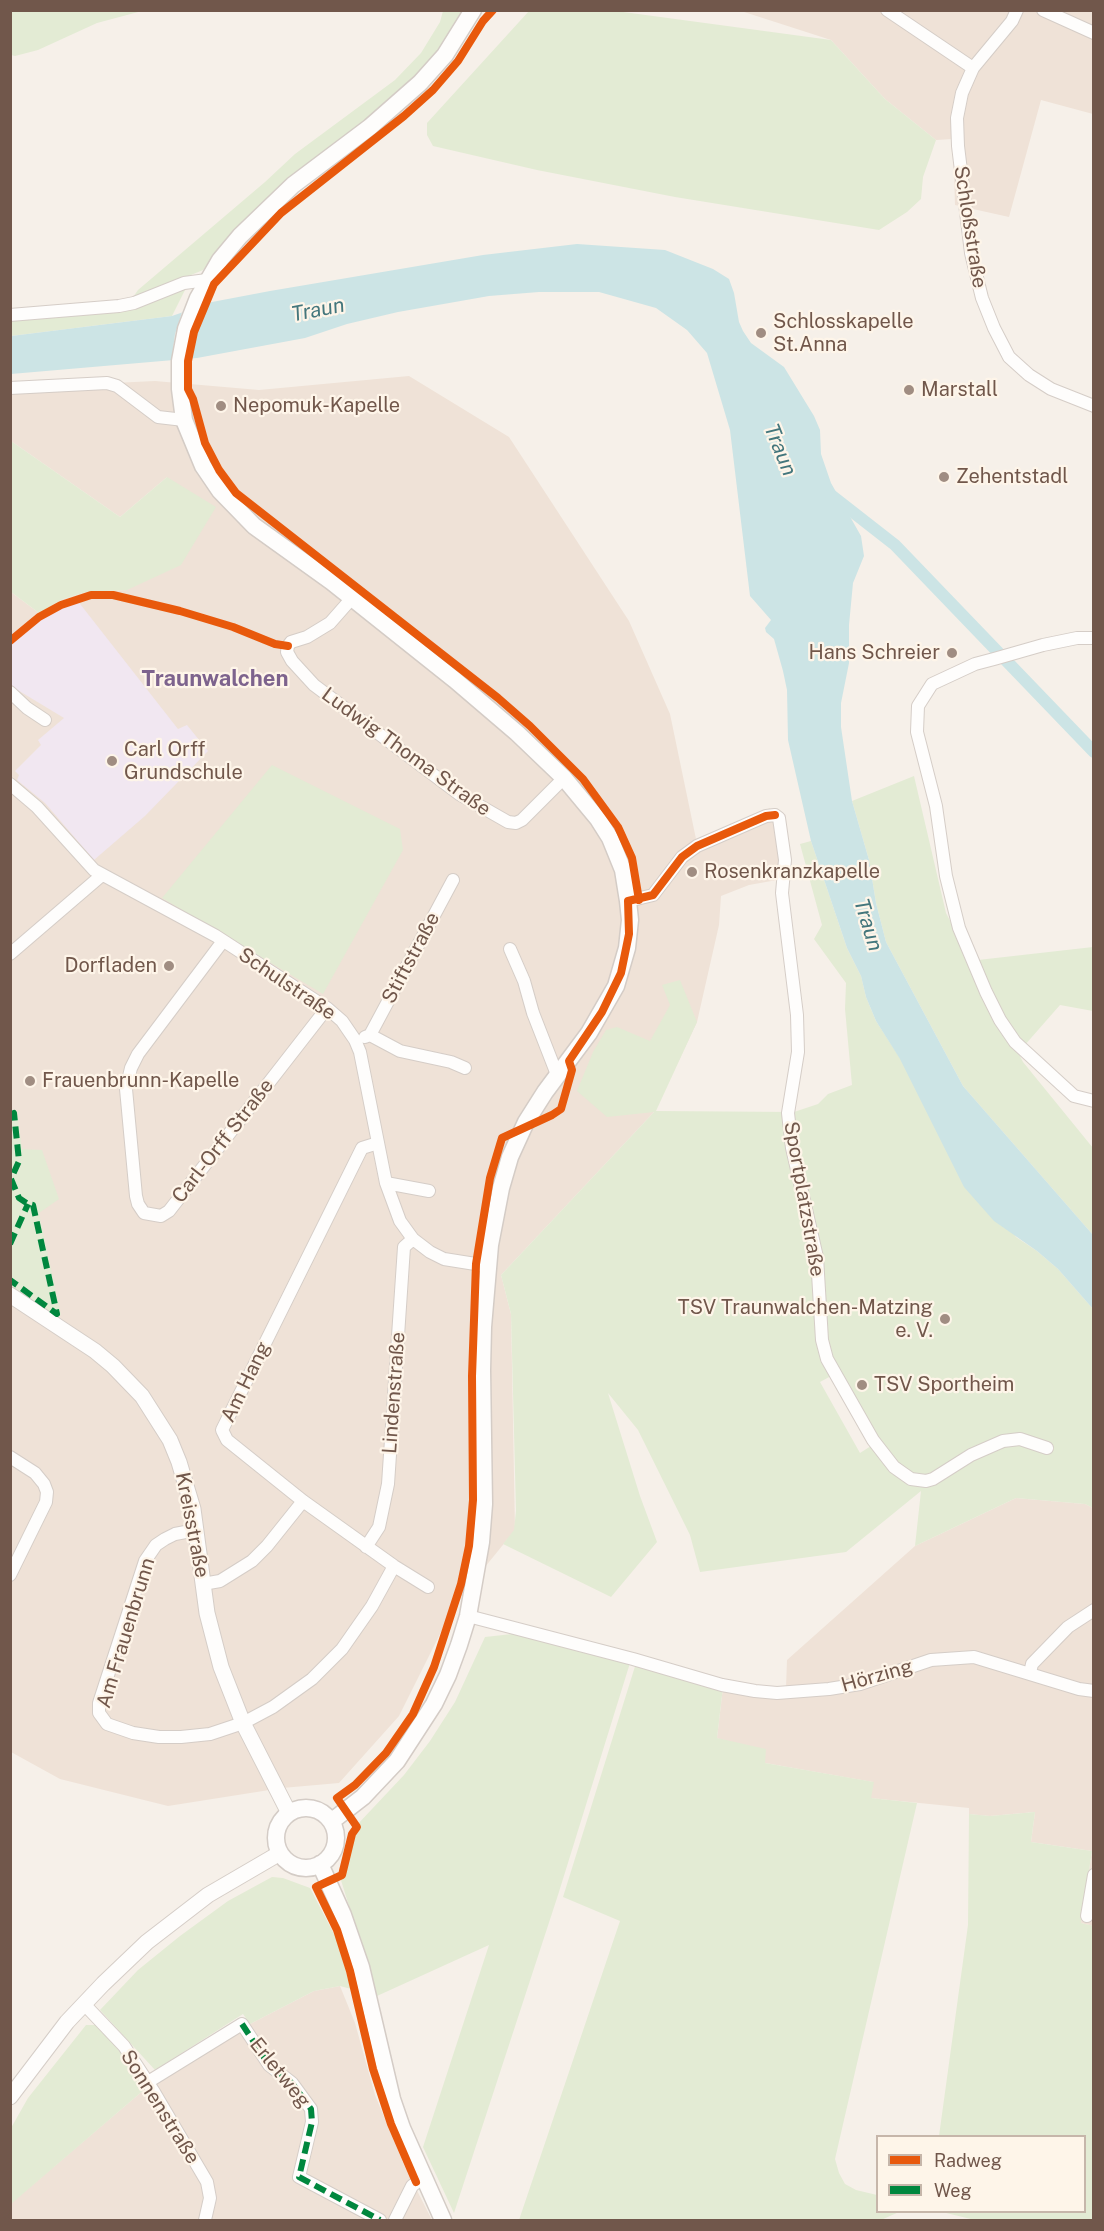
<!DOCTYPE html>
<meta charset="utf-8">
<style>
body{margin:0}
#map{position:relative;width:1104px;height:2231px;overflow:hidden;background:#f6f0e9;font-family:"Public Sans",sans-serif}
canvas{display:block}
.frame{position:absolute;inset:0;border:12px solid #71574b;pointer-events:none}
.legend{position:absolute;left:876px;top:2135px;width:210px;height:78px;box-sizing:border-box;background:#fef5e9;border:2px solid #c6b6aa;margin:0;padding:8px 10px;list-style:none;font-size:18px;color:#71574b}
.legend li{display:flex;align-items:center;gap:12px;height:30px}
.legend b{width:30px;border:2px solid #c6b6aa}
</style>
<div id="map">
<canvas width="1104" height="2231"></canvas>
<div class="frame"></div>
<ul class="legend">
<li><b style="height:8px;background:#e8590c"></b>Radweg</li>
<li><b style="height:8px;background:#00873e"></b>Weg</li>
</ul>
</div>
<script>
const c = document.querySelector('canvas').getContext('2d');
c.lineJoin = 'round';
function fillPath(path, color) { c.fillStyle = color; c.fill(path, 'evenodd'); }
const poly = rows => new Path2D(rows.map(r => 'M' + r).join(''));
function strokePath(path, color, width, dash) { c.strokeStyle = color; c.lineWidth = width; c.lineCap = dash ? 'butt' : 'round'; c.setLineDash(dash || []); c.stroke(path); }
function label(font, color, halo, rows, align = 'center') {
  c.font = font + ' "Public Sans",sans-serif'; c.lineWidth = 4.5; c.setLineDash([]); c.textBaseline = 'middle'; c.strokeStyle = halo; c.fillStyle = color; for (const [text, x, y, turn = 0] of rows) {
    c.save(); c.translate(x, y); c.rotate((+turn || 0) * Math.PI / 180); c.textAlign = isNaN(turn) ? turn : align; if (halo) c.strokeText(text, 0, 0); c.fillText(text, 0, 0); c.restore();
  }
}
fillPath(poly([
 [741,11,1093,11,1093,114,1041,100,1009,217,955,205,953,139,936,140,885,99,831,40],
 [409,376,509,437,629,621,670,714,696,839,770,808,783,863,777,880,749,885,721,896,719,925,697,1022,655,1111,501,1275,511,1314,515,1530,455,1604,399,1716,339,1783,282,1788,168,1806,60,1779,11,1752,11,592,39,613,63,599,86,592,127,590,167,477,120,517,11,441,10,388,155,381,259,390],
 [1016,1498,1085,1504,1093,1508,1093,1926,1081,1923,1092,1851,1031,1842,1035,1812,990,1816,969,1814,969,1808,870,1798,873,1782,765,1763,717,1738,723,1687,786,1688,787,1660,915,1546],
 [340,1986,355,2023,375,2095,404,2165,432,2220,11,2220,10,2204,145,2089,250,2024,314,1991]
]), '#efe2d7');
fillPath(poly([
 [77,600,178,729,187,725,208,751,145,816,94,860,45,803,17,780,19,775,15,771,41,745,38,740,64,718,11,686,10,646,38,621]
]), '#f1e7f1');
fillPath(poly([
 [10,11,11,10,142,11,97,23,38,50,15,56,11,55],
 [443,11,466,11,430,66,226,242,203,270,131,300,138,290,265,182,295,154,395,80,421,53,440,22],
 [616,11,831,40,885,99,936,140,923,177,921,199,907,212,879,230,675,197,537,170,433,146,427,135,427,123,529,11],
 [186,288,172,316,11,336,11,318,93,312],
 [11,441,120,517,167,477,216,507,181,565,127,590,86,592,63,599,39,613,11,592],
 [272,765,400,829,403,850,323,994,162,898],
 [914,776,946,913,1023,1062,1093,1148,1093,1235,963,1086,886,942,876,903,869,860,852,801],
 [811,841,847,948,861,976,866,997,876,1021,1016,1237,1037,1251,1058,1269,1093,1309,1093,1508,1085,1504,1016,1498,915,1546,921,1491,846,1552,700,1572,690,1535,638,1430,608,1393,640,1496,657,1542,611,1597,503,1544,514,1530,516,1511,511,1314,501,1275,654,1112,607,1117,577,1091,593,1052,606,1030,617,1027,650,1041,670,1005,662,985,680,980,697,1022,656,1111,794,1112,818,1104,828,1094,852,1085,845,1009,846,983,814,939,822,925,800,844],
 [831,1376,871,1446,860,1453,820,1382],
 [1093,947,1093,1011,1060,1005,1024,1046,1013,1034,978,960],
 [10,1111,17,1111,22,1149,42,1150,59,1199,39,1213,61,1315,56,1316,11,1286],
 [517,1629,630,1663,558,1895,454,2213,423,2147,489,1945,377,1996,340,1877,344,1874,356,1826,404,1775,430,1741,455,1702,485,1637,512,1634],
 [637,1660,723,1687,717,1738,766,1749,765,1763,874,1782,871,1798,917,1803,835,2159,839,2173,845,2184,856,2190,877,2195,878,2212,899,2212,881,2220,519,2220,620,1921,563,1897],
 [1035,1812,1031,1842,1092,1851,1081,1923,1094,1926,1093,2220,975,2220,942,2212,1084,2212,1084,2136,939,2136,968,1925,969,1814,990,1816],
 [272,1877,283,1878,310,1888,336,1938,351,1989,340,1986,314,1991,250,2024,243,2014,155,2070,100,2010,138,1970,180,1936,228,1901],
 [86,2025,97,2025,123,2054,145,2089,11,2204,11,2128,28,2098]
]), '#e3ebd4');
fillPath(poly([
 [577,244,665,250,713,269,729,279,734,293,739,322,743,331,751,343,784,367,814,416,820,430,821,454,831,483,861,536,864,556,853,583,849,625,849,663,841,703,841,727,852,801,869,860,876,903,886,942,963,1086,1093,1235,1093,1309,1058,1269,1037,1251,994,1221,964,1187,900,1059,876,1021,866,997,861,976,847,948,811,841,788,740,787,690,783,671,774,639,766,632,765,628,771,620,750,596,730,430,707,353,687,330,656,308,599,292,539,292,489,296,398,312,347,324,305,338,197,358,11,374,11,336,172,316,212,302,270,291,483,255]
]), '#cce4e5');
fillPath(poly([
 [208,301,195,336,191,362,171,364,175,334,183,309]
]), '#f6f0e9');
strokePath(poly([
 [831,495,895,545,1094,752]
]), '#cce4e5', 12);
const minor = poly([
 [887,10,973,68],
 [1017,10,1012,21,973,68,962,93,957,118,958,146,971,253,982,298,994,328,1009,357,1029,375,1051,389,1094,406],
 [1043,10,1094,33],
 [10,315,119,306,134,303,184,283,207,280],
 [10,388,107,383,117,386,158,417,184,420],
 [352,598,330,623,307,637,291,642,288,646,287,652,292,661,314,685,459,794,508,822,516,823,522,820,564,778],
 [1094,638,1077,638,1043,645,994,659,975,664,932,684,918,706,917,732,936,806,946,876,959,928,986,992,1000,1020,1015,1042,1074,1096,1094,1101],
 [10,692,27,708,45,720],
 [10,784,37,807,94,870,216,936,327,1008,342,1021,355,1040,360,1052,386,1183,400,1221,413,1239,430,1252,444,1259,488,1266],
 [628,901,653,895,682,857,697,846,766,816,775,815,779,818,785,860,782,893,797,1015,798,1052,788,1113,789,1122,792,1148,817,1257,822,1340,827,1359,873,1440,894,1467,911,1479,926,1481,933,1479,971,1455,1003,1441,1020,1439,1047,1448],
 [223,941,138,1054,131,1068,126,1089,136,1196,138,1204,144,1213,161,1216,169,1211,327,1008],
 [510,949,524,981,533,1013,556,1072,558,1074],
 [10,954,102,875],
 [370,1035,453,880],
 [365,1037,370,1035,400,1051,451,1062,465,1068],
 [378,1143,362,1148,222,1430,227,1440,303,1501,394,1566,428,1587],
 [386,1183,429,1191],
 [10,1457,35,1473,44,1484,47,1492,46,1502,10,1575],
 [196,1530,175,1534,165,1539,156,1545,145,1561,99,1703,99,1713,107,1724,133,1733,159,1737,181,1737,210,1734,243,1723,273,1707,312,1679,342,1649,372,1606,394,1566],
 [366,1547,379,1527,388,1484,404,1247,413,1239],
 [203,1584,220,1581,252,1561,267,1546,303,1501],
 [468,1616,633,1659,722,1685,755,1691,777,1693,829,1689,860,1684,931,1660,974,1657,1079,1689,1094,1691],
 [1030,1673,1032,1664,1068,1627,1094,1610],
 [1087,1916,1094,1875],
 [84,2004,124,2046,154,2092,207,2182,210,2198,205,2220],
 [148,2082,242,2024,269,2065,292,2083,311,2109,312,2122,299,2177,380,2220],
 [395,2220,412,2186,422,2178]
]);
const tertiary = poly([
 [10,1295,95,1351,113,1366,142,1396,170,1440,179,1462,193,1509,207,1613,221,1667,243,1723,289,1813],
 [10,2097,67,2022,103,1984,147,1942,208,1895,280,1853]
]);
const secondary = poly([
 '276 1838a30 30 0 1 1 60 0a30 30 0 1 1-60 0Z',
 [332,1821,363,1797,397,1761,434,1704,448,1675,459,1645,468,1616,481,1542,484,1504,482,1370,483,1327,490,1245,501,1188,510,1157,526,1122,545,1092,589,1033,616,986,627,948,630,920,628,901,623,870,610,838,598,819,564,778,517,733,455,680,332,582,254,526,220,491,203,466,184,420,180,389,180,361,186,329,198,298,220,260,240,236,293,185,370,127,420,83,445,55,473,10],
 [320,1864,343,1915,361,1967,392,2099,402,2128,443,2220]
]);
strokePath(minor, '#d5cdc7', 14);
strokePath(tertiary, '#d5cdc7', 17);
strokePath(secondary, '#d4ccc6', 19);
strokePath(minor, '#fefdfc', 12);
strokePath(tertiary, '#fefdfc', 15);
strokePath(secondary, '#fefdfc', 16);
strokePath(poly([
 [10,1115,14,1113,19,1161,11,1179,19,1198,28,1204,33,1205,57,1314,10,1280],
 [10,1244,28,1204],
 [242,2024,269,2065,292,2083,311,2109,312,2122,299,2177,380,2220]
]), '#00873e', 6, [12, 6]);
strokePath(poly([
 [493,10,483,21,458,61,433,90,404,116,281,213,214,284,194,332,188,361,188,389,193,399,205,443,219,470,236,493,498,698,530,726,583,779,618,827,632,858,639,900],
 [10,641,39,617,61,605,91,595,113,595,180,611,233,627,275,644,288,646],
 [416,2182,391,2124,373,2069,350,1971,337,1930,316,1887,342,1875,352,1834,357,1827,337,1798,355,1785,386,1753,413,1714,434,1667,461,1584,469,1546,473,1500,472,1376,476,1264,490,1178,502,1138,552,1115,561,1109,572,1070,569,1061,602,1012,621,973,629,934,628,901,653,895,682,857,697,846,766,816,775,815]
]), '#e8590c', 8);
for (const [x, y, r, color] of [
 [761,333,6,"#a08d82"],
 [909,390,6,"#a08d82"],
 [221,406,6,"#a08d82"],
 [944,477,6,"#a08d82"],
 [952,653,6,"#a08d82"],
 [112,761,6,"#a08d82"],
 [692,872,6,"#a08d82"],
 [169,966,6,"#a08d82"],
 [30,1081,6,"#a08d82"],
 [945,1319,6,"#a08d82"],
 [862,1385,6,"#a08d82"]
]) { const dot = new Path2D(); dot.arc(x, y, r, 0, 2 * Math.PI); c.fillStyle = color; c.fill(dot); strokePath(dot, '#fef5e9', 2); }
label('20px', '#71574b', '#fef5e9', [
 ["Schloßstraße",970,227,81],
 ["Ludwig Thoma Straße",406,752,36],
 ["Stiftstraße",411,958,-62],
 ["Schulstraße",287,984,34],
 ["Carl-Orff Straße",223,1141,-52],
 ["Sportplatzstraße",804,1199,80],
 ["Am Hang",246,1382,-64],
 ["Lindenstraße",394,1393,-86],
 ["Kreisstraße",192,1525,79],
 ["Am Frauenbrunn",126,1633,-73],
 ["Hörzing",877,1676,-16],
 ["Erletweg",280,2073,51],
 ["Sonnenstraße",160,2107,58]
]);
label('20px', '#71574b', '#fef5e9', [
 ["Schlosskapelle",773,322],
 ["St.Anna",773,345],
 ["Marstall",921,390],
 ["Nepomuk-Kapelle",233,406],
 ["Zehentstadl",956,477],
 ["Hans Schreier",940,653,"right"],
 ["Carl Orff",124,750],
 ["Grundschule",124,773],
 ["Rosenkranzkapelle",704,872],
 ["Dorfladen",157,966,"right"],
 ["Frauenbrunn-Kapelle",42,1081],
 ["TSV Traunwalchen-Matzing",933,1308,"right"],
 ["e. V.",933,1331,"right"],
 ["TSV Sportheim",874,1385]
], 'left');
label('italic 21px', '#43767c', '#fef5e9', [
 ["Traun",318,310,-11],
 ["Traun",780,450,68],
 ["Traun",868,925,73]
]);
label('bold 22px', '#7d638d', '#fef5e9', [
 ["Traunwalchen",215,679]
]);
</script>
